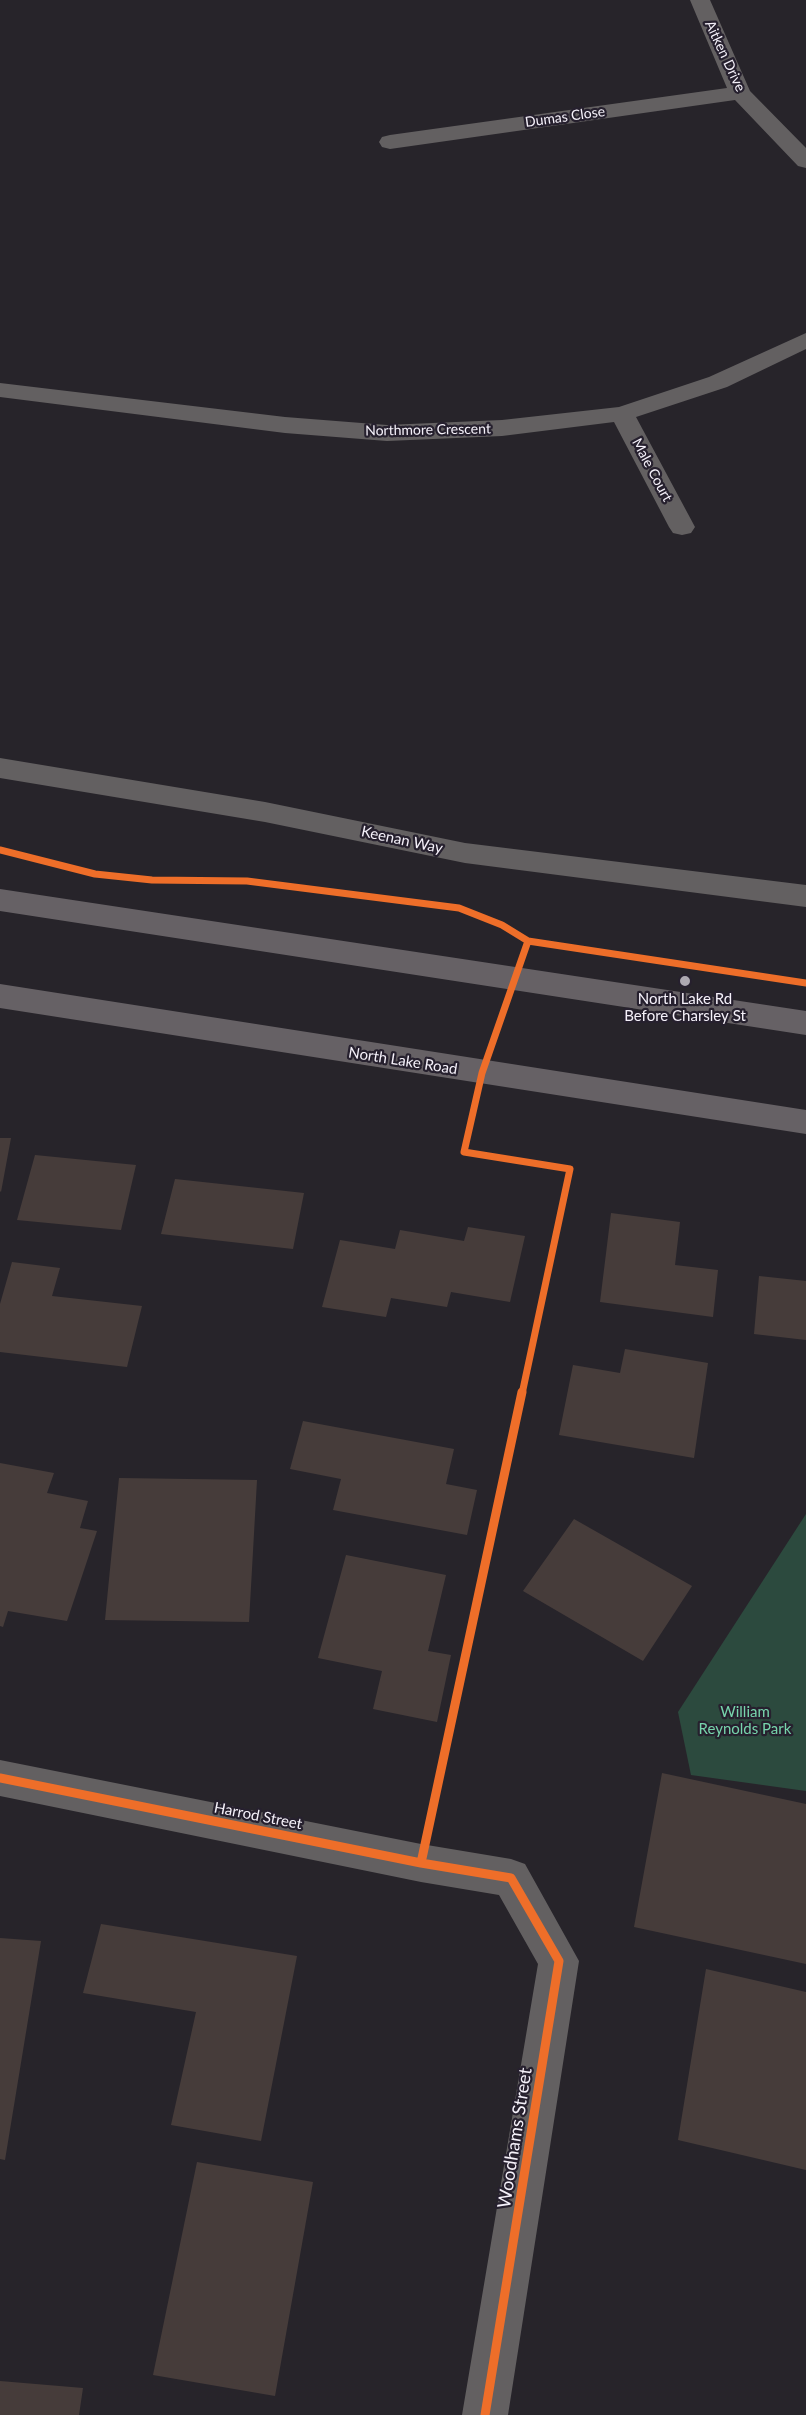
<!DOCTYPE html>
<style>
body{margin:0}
canvas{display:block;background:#27242a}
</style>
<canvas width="806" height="2415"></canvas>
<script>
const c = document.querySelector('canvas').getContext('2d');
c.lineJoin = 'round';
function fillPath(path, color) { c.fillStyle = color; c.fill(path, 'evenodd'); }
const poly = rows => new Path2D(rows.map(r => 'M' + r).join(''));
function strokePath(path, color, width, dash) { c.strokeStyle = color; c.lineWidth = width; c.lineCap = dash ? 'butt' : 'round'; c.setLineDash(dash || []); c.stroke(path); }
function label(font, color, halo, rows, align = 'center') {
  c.font = font + ' Lato,sans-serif'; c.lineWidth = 4.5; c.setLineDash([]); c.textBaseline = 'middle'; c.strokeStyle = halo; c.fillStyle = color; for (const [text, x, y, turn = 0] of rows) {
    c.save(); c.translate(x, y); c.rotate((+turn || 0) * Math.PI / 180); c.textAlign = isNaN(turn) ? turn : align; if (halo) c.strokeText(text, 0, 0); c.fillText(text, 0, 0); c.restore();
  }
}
fillPath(poly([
 [806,1514,806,1791,691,1775,678,1712]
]), '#2c4a3e');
fillPath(poly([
 [0,1138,11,1138,1,1192,0,1191],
 [35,1155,136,1165,121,1230,17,1220],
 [175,1179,304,1193,293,1249,161,1234],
 [611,1213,680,1222,675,1265,718,1270,713,1317,600,1302],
 [468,1227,525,1236,510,1302,451,1292,447,1307,391,1298,386,1317,322,1307,340,1240,395,1249,400,1230,464,1241],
 [12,1262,60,1268,52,1296,142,1306,127,1367,0,1352,0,1304],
 [759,1276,806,1281,806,1340,754,1334],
 [625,1349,708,1363,694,1458,559,1435,573,1365,620,1373],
 [303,1421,454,1449,446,1484,477,1490,467,1535,333,1510,341,1479,290,1469],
 [0,1463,54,1473,47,1493,88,1501,80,1528,97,1531,67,1621,8,1611,3,1627,0,1626],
 [119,1478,257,1480,249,1622,105,1620],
 [574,1519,692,1586,643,1661,523,1591],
 [346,1555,446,1575,428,1651,451,1655,437,1722,373,1709,382,1671,318,1658],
 [662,1773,806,1804,806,1964,634,1927],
 [101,1924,297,1956,261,2141,171,2125,196,2012,83,1993],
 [0,1938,41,1941,5,2160,0,2159],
 [706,1969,806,1992,806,2170,678,2140],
 [197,2162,313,2182,275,2396,153,2375],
 [0,2381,83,2388,79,2415,0,2415]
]), '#463c3a');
fillPath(poly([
 [690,0,710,0,750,91,806,148,806,168,798,166,735,100,390,149,382,147,379,142,382,137,390,135,727,88,690,0],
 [806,333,806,349,727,387,636,417,695,527,691,533,682,535,673,533,669,527,614,422,502,436,387,441,285,433,0,397,0,383,285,417,387,425,502,420,619,407,709,377,806,333],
 [0,758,265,802,465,843,806,885,806,907,465,863,265,822,0,778,0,758],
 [0,1760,421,1844,511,1859,525,1864,579,1961,508,2415,462,2415,538,1964,499,1895,421,1882,0,1796,0,1760]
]), '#636061');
fillPath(poly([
 [0,889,806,1011,806,1035,0,911,0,889],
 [0,984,806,1110,806,1134,0,1008,0,984]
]), '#666165');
strokePath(poly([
 [0,850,95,874,152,880,247,881,459,908,502,925,528,941,806,983],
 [522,1394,570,1169,464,1152,482,1073,528,941]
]), '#ee6e29', 7);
strokePath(poly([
 [0,1778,421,1863,511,1878,559,1961,485,2415],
 [421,1863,522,1392]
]), '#ee6e29', 9);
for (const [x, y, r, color] of [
 [685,981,6,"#ada9b1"]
]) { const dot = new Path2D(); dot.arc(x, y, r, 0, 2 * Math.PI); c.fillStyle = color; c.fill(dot); strokePath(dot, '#26202e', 2); }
label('14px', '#f5f1fa', '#26202e', [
 ["Aitken Drive",725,56,65],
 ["Dumas Close",565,117,-8],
 ["Northmore Crescent",428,430,-1],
 ["Male Court",652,470,62]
]);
label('15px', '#f5f1fa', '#26202e', [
 ["Keenan Way",402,840,12],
 ["North Lake Road",403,1061,9],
 ["Harrod Street",258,1816,11]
]);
label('15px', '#f5f1fa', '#26202e', [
 ["North Lake Rd",685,999],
 ["Before Charsley St",685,1016]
]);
label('15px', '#77d4ac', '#26202e', [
 ["William",745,1712],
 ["Reynolds Park",745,1729]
]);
label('18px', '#f5f1fa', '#26202e', [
 ["Woodhams Street",515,2138,-81]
]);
</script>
